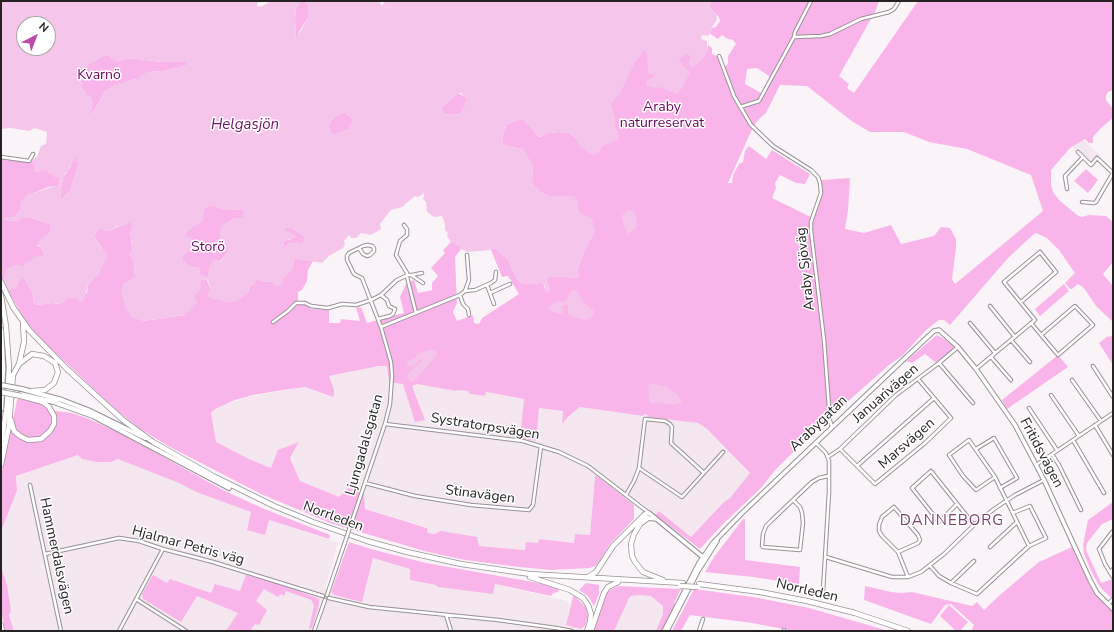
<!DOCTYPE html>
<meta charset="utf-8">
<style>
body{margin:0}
#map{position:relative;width:1114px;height:632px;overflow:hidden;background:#faf4f9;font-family:"Nunito Sans",sans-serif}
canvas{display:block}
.frame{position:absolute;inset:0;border:2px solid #242223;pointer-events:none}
.north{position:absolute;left:16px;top:16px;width:40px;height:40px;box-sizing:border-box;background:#fff;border:1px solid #a7a7a7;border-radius:50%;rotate:42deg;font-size:11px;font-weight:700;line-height:16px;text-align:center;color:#242223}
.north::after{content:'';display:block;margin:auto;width:14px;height:18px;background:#bb4ba7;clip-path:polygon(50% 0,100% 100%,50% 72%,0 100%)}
</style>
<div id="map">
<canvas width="1114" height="632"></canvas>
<div class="frame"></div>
<div class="north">N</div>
</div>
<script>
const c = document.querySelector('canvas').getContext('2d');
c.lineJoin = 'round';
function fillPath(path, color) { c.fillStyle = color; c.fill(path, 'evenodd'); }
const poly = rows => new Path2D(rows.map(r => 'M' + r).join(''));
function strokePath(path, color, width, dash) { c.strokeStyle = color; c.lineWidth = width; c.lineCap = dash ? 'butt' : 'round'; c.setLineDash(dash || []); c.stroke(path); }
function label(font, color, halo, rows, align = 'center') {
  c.font = font + ' "Nunito Sans",sans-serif'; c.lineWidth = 3; c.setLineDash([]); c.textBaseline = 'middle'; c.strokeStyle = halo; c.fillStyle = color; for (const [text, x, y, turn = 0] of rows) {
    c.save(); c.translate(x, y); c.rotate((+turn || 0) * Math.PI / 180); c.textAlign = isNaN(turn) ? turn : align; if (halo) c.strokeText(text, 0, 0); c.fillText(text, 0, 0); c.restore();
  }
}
fillPath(poly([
 [1081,138,1100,155,1091,165,1073,148,1073,146],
 [379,366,387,366,389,382,403,383,425,420,412,386,417,384,456,391,457,390,469,391,469,394,485,396,485,392,524,399,520,438,535,441,539,408,563,411,562,423,580,407,642,416,643,414,648,415,648,417,698,423,707,429,750,473,730,498,724,502,691,537,659,511,655,515,638,500,634,505,597,476,595,476,590,535,574,543,539,539,538,543,525,550,479,546,477,537,428,533,427,527,365,509,300,481,290,458,299,442,271,468,249,459,216,442,211,413,215,409,222,405,248,397,304,387,330,397,334,394,329,376],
 [78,455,110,462,118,458,179,483,196,492,252,512,247,529,269,520,338,543,325,589,331,592,334,595,362,602,373,558,411,569,411,580,436,585,438,587,493,593,494,584,567,601,570,603,566,624,590,631,14,631,9,615,7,585,1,567,1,531,17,491,16,476],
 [617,591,660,595,666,609,657,631,597,631]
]), '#f4e7f0');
fillPath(poly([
 [301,1,305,1,308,5,309,12,308,18,300,30,296,40,295,18,296,9,299,2],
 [709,1,879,1,876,10,839,76,849,84,847,88,854,93,918,1,1113,1,1113,90,1108,92,1106,96,1106,100,1113,109,1113,118,1101,128,1093,137,1093,143,1089,143,1085,139,1070,148,1051,170,1051,185,1053,192,1059,200,1077,215,1082,217,1089,215,1106,216,1113,222,1113,262,1103,274,1113,286,1113,322,1096,306,1084,288,1078,284,1072,289,1070,289,1065,283,1075,273,1059,250,1047,238,1036,233,1034,234,1008,258,950,325,944,320,939,320,926,330,902,356,889,365,818,428,776,469,761,488,722,525,700,549,655,515,659,511,691,537,724,502,730,498,750,473,707,429,698,423,647,417,648,415,643,414,643,416,580,407,568,417,562,424,563,411,539,408,536,441,520,438,524,399,486,392,485,396,469,394,469,391,457,390,456,391,417,384,412,386,425,420,415,422,403,384,389,382,387,366,379,366,329,376,334,390,334,394,333,397,305,387,283,390,253,395,235,400,215,409,211,413,216,442,249,459,271,468,278,450,299,442,290,458,300,481,339,497,348,488,364,494,365,509,427,528,428,533,434,534,441,531,477,537,479,546,525,550,526,542,538,543,539,539,574,543,575,534,590,535,595,476,597,476,634,505,634,519,610,544,597,565,590,568,552,570,519,567,465,560,424,551,330,523,261,494,168,446,139,428,115,409,46,344,27,324,8,291,10,289,15,289,19,280,24,277,33,294,34,303,36,305,52,303,61,304,69,297,76,298,87,293,88,285,99,273,104,252,94,236,96,232,100,228,109,231,130,221,133,226,131,242,133,248,130,254,134,262,135,278,124,284,122,290,123,297,127,309,143,321,185,315,201,279,207,280,210,289,219,299,236,301,241,297,248,293,249,287,254,284,256,278,261,281,273,282,284,277,292,269,294,258,313,261,308,270,307,281,302,290,298,292,298,303,305,304,311,309,329,310,329,323,340,323,341,319,360,321,356,308,361,307,367,323,404,313,400,297,407,282,414,280,418,293,432,290,432,283,438,276,431,268,445,253,443,250,450,243,455,243,460,245,461,249,455,257,457,303,453,312,457,321,473,315,474,323,479,324,482,318,519,294,508,276,502,277,491,250,495,248,508,259,512,269,519,281,522,283,542,283,544,285,545,290,548,292,550,289,546,280,550,276,569,277,577,278,579,275,577,271,584,251,595,231,585,222,563,196,548,196,540,192,534,186,532,180,533,166,522,149,506,146,502,143,503,133,507,124,518,120,524,120,531,127,536,134,540,137,546,133,559,132,570,133,578,141,607,26,630,13,707,52,708,45,712,48,712,54,717,56,723,68,728,64,728,56,736,44,733,40,728,39,722,35,718,39,709,33,712,28,716,27,720,21,719,17,710,8],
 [757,68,769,76,769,79,761,93,745,84,747,69],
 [780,85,807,86,853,122,870,132,904,132,929,142,967,149,1031,175,1043,211,955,284,952,279,956,248,956,239,950,228,941,227,934,236,901,244,891,225,864,233,845,229,848,211,850,178,821,180,822,191,813,218,772,198,776,188,775,183,780,175,796,183,805,184,810,174,772,150,766,159,749,146,745,151,743,162,739,164,733,175,732,183,728,183,753,127,758,120,766,113],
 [103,56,110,56,112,58,118,61,130,58,161,62,187,62,186,66,164,71,148,72,139,79,136,79,111,87,105,92,87,122,92,109,87,96,82,88,82,76,83,69,88,64],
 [458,93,467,98,465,107,459,114,451,115,444,114,441,108],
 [345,112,354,120,348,129,334,135,331,134,328,126,331,121,336,116],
 [78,153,78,167,70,191,61,200,60,196,63,177,70,168,72,161,74,160],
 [1,157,32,160,36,167,35,170,37,172,42,169,46,170,60,179,58,188,54,186,48,187,32,194,19,212,14,217,5,217,5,220,19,221,20,218,32,218,50,224,50,232,37,246,41,247,45,255,32,260,24,266,14,266,7,269,5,278,1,281],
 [1086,169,1098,180,1088,193,1074,181],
 [209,206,215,206,221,209,243,210,243,218,236,218,228,222,224,243,229,250,224,257,208,276,203,276,199,273,200,268,189,267,183,261,182,257,194,245,185,236,186,232,192,227,202,221,203,211,205,207],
 [285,228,292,228,305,237,303,244,290,243,284,248,283,241,292,239,285,231],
 [1064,284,1069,291,1040,316,1035,309],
 [937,335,958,347,939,363,935,362,925,354,912,363,906,361],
 [1113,335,1113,365,1099,343,1108,336,1109,337],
 [1058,355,1068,367,1007,409,1002,400],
 [20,397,33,401,56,411,72,413,89,419,118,432,223,490,262,508,330,535,329,539,269,520,265,535,247,530,251,512,196,492,179,483,118,459,111,462,97,462,82,459,78,455,16,476,17,491,1,531,1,476,17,400],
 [1113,502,1113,519,1102,524,1087,543,1086,550,1101,583,1113,579,1113,597,1111,598,1100,587,1092,573,1084,554,1083,545,1088,520],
 [743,519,745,519,745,560,800,567,799,584,753,577,705,572,714,557],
 [349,542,371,549,426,563,550,585,559,589,558,592,553,593,551,596,495,584,493,594,438,587,436,585,410,580,410,569,373,558,362,602,334,595,331,592],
 [1072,547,1090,586,1095,594,1113,611,1113,631,971,631,974,625,951,604,945,605,931,624,864,600,865,586,891,592,901,593,912,592,972,606,977,602,984,610,1000,595,1039,562],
 [1,567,7,585,11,611,9,615,14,631,5,631,1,609],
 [153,575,167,583,170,579,211,593,215,584,240,591,246,575,287,586,319,599,319,605,313,625,311,629,309,629,314,605,311,600,286,591,284,596,281,594,278,597,264,589,256,601,267,610,259,625,255,624,250,631,226,631,238,613,197,596,181,622,143,599,142,594],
 [586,583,599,585,599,594,594,606,588,596,579,590],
 [618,586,681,589,674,603,676,604,662,631,656,631,663,614,663,606,651,596,638,595,631,596,629,598,614,631,594,631,604,597,610,590],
 [694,589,753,597,809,608,889,631,794,631,752,623,690,615,681,631,672,631],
 [573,596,576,597,586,608,588,616,586,623,585,626,581,629,566,625],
 [949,605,968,622,960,631,956,631,940,616]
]), '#f9b5e9');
fillPath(poly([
 [1,1,259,1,257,5,258,7,262,6,272,1,301,1,299,2,296,9,295,18,296,39,308,18,309,12,308,5,305,1,379,1,382,6,385,1,709,1,710,8,716,14,717,19,709,33,709,36,702,35,701,39,707,41,707,52,701,61,693,67,689,66,689,61,691,57,688,54,686,54,679,59,681,64,690,72,683,87,677,94,659,87,654,88,647,86,646,84,647,80,655,76,655,74,648,74,647,54,645,51,642,50,641,55,634,64,621,92,611,104,615,118,615,125,619,136,618,140,603,146,598,153,593,155,590,154,585,149,579,146,578,141,570,133,553,132,538,137,531,127,524,120,518,120,507,124,503,133,502,143,506,146,522,149,533,166,532,180,534,186,540,192,548,196,574,196,578,202,578,209,580,213,592,219,595,231,584,251,577,271,579,275,578,278,550,276,546,280,550,289,549,292,545,291,545,286,542,283,528,285,516,280,515,274,512,269,508,259,495,248,491,250,468,252,461,249,460,245,456,243,450,243,450,240,447,236,448,233,445,230,445,224,442,216,434,217,427,212,426,202,423,199,424,196,423,191,422,195,417,197,415,196,402,207,391,210,380,224,381,229,371,235,361,233,356,238,351,238,349,235,344,241,345,244,343,248,329,256,322,263,294,258,292,270,284,277,281,286,274,286,272,282,261,281,256,278,255,284,249,287,248,293,241,297,236,301,228,303,219,299,216,300,207,296,210,289,208,280,201,279,200,290,194,296,197,303,185,315,143,321,131,317,127,309,123,297,122,290,124,284,135,278,134,262,129,254,133,248,129,233,133,226,130,222,124,226,118,226,109,231,100,228,96,232,94,236,101,248,108,255,99,273,88,285,84,300,80,302,76,298,69,297,61,304,52,303,36,305,34,303,33,294,24,277,19,280,15,289,10,289,1,298,1,281,5,278,6,269,17,264,19,266,24,266,26,262,32,260,34,257,45,255,41,247,37,245,40,239,43,238,50,232,50,224,32,218,20,218,19,221,4,220,5,217,14,217,19,212,21,201,29,193,32,194,54,186,58,188,60,179,54,177,52,174,46,170,42,169,37,172,35,171,36,167,32,160,37,157,41,146,46,144,47,132,35,128,29,131,11,128,1,129],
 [24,24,48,24,48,48,24,48],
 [103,56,110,56,114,60,118,61,130,58,161,62,187,62,186,66,164,71,148,72,139,76,139,79,136,79,111,87,105,92,88,121,92,109,93,101,91,96,87,95,82,88,82,76,83,69,88,64],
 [458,93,461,93,466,98,465,107,459,114,451,115,444,114,441,108],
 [345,112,354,120,348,129,334,135,331,134,328,126,331,121,336,116],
 [77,155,78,167,70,191,61,200,60,196,63,177,65,173,68,172,72,161,76,158],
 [209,206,215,206,221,209,243,210,243,218,236,218,222,225,220,231,220,240,229,250,221,262,217,259,212,262,209,268,208,276,203,276,199,273,200,268,189,267,183,261,182,257,194,245,193,240,189,236,185,236,186,232,192,227,202,221,203,211,205,207],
 [285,228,292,228,305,237,303,244,290,243,284,247,283,241,297,237,291,232,285,231],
 [628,210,634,212,637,219,636,228,628,234,625,228,622,218,623,214],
 [574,290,577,291,585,304,594,311,594,314,589,319,584,320,569,315,568,313,568,305,567,304,562,306,563,312,561,314,553,312,549,309,554,302,566,301,571,291],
 [432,349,436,351,437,355,415,380,412,382,409,381,407,374,421,362,422,360,420,359,419,362,410,367,406,363,408,361,415,358,419,353],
 [652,383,661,386,666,386,670,390,673,391,677,394,682,403,674,405,658,402,651,404,649,400,648,386]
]), '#f6c6ea');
const street = poly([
 [794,37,821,36,830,34,861,19,889,12,894,9,899,1],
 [719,56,734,96,751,125,773,146,811,170,818,177,820,183,821,193,811,222,811,231,824,340,830,421,832,427],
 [740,107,759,101,794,37,795,32,811,1],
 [1078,152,1083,157],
 [1,157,29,161,33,154],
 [1067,189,1065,176,1083,157,1091,165,1097,158,1113,173],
 [1082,202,1094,203,1096,202,1113,173],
 [404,225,407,229,407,235,400,241,396,255,407,273,407,277,416,313],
 [412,275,422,273],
 [487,285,494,304],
 [465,291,475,290,491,283,495,280,496,272],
 [490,293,510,284],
 [460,295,463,304,468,309,469,315],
 [990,306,1015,337],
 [378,319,390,316,393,314,395,309,389,306,387,300,381,295],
 [273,322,288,311,296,303,305,303,311,306,328,308,342,304,356,305,371,300,381,295,397,280,408,275,411,275,423,283],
 [970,323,995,353],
 [1031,323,1058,355,1093,325,1075,306,1041,335],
 [381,327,460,295,465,291,469,280,467,255],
 [1011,340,1030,362],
 [991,357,1011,380],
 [939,363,973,403],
 [1093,366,1113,397],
 [976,369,1035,320,1004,282,1040,252,1056,272,1021,302],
 [1072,380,1101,421],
 [1051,395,1079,436],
 [1029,408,1057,450],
 [385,424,523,441,559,452,588,466,649,513],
 [1095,425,1113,455],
 [1073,440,1104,493],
 [816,443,826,453,829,461,829,492,823,591],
 [840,449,875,484,925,443,951,418,918,379],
 [976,449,994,438,1017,478,1000,488],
 [1052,454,1059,465,1081,510],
 [828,457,840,449,896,395,939,363,958,347],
 [1036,465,1113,413],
 [857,466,934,398],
 [639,468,682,497,723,452],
 [365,483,415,496,471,505,529,510,533,505,541,446],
 [30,485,61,631],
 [626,495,634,481,639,468,645,419,665,421,670,424,672,427,671,443,704,473],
 [793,500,800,507,802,513,803,523,800,550,763,547,762,546,763,534,766,526,771,521,812,482,819,478,828,476],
 [957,504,939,522,912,488,931,471,974,525],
 [1013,513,1030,506,1046,538,1029,546],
 [350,527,385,424,390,404,392,376,391,362,381,327,362,278,354,274,347,260,347,256,349,253,363,246,368,245,372,246,374,248,374,251,370,255,367,256,363,254,359,248],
 [1113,531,1099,549,1105,564,1113,577],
 [990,547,1017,522],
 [898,552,882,536,879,531,879,525,882,517,894,507,918,535,920,540,918,543,898,552,908,577],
 [45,554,119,538,139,541,163,549,213,562,323,596],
 [826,557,892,577,908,577,921,572,944,554,974,525,994,509,1015,495,1044,480],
 [930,566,939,576,951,583,977,594,1029,546,995,477,969,440,949,455,963,476,976,490,995,477],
 [1110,573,1113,569],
 [951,583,974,561],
 [327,595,344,545],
 [329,598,369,607,498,620,556,628,572,631],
 [136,599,186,631],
 [1108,604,1113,599],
 [446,615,451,631],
 [119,631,163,549],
 [314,631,325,600],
 [699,631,703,619],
 [784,631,784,630]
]);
const secondary = poly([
 [656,519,646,518,645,514,649,513,704,558],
 [664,631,699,563,713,543,742,513,903,360,934,331,939,330,958,347,976,369,1015,425,1044,480,1090,580,1097,593,1113,609],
 [667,631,698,571,717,541]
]);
const primary = poly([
 [22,389,62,400,88,410,145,438],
 [20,394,54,402,93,416,229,488]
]);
const highway = poly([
 [1,282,13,307,29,330,67,369,123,420,153,442,213,476,274,506,313,522,367,541,407,552,461,564,530,574,683,583],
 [1,295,6,326,9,367,7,405,1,445],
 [1,330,3,368,1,409],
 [19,364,24,342,23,324],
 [11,420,14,431,20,436,28,440,41,439,50,431,54,424,54,416,49,407,43,402,21,396],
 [1,465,9,426,13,375,19,364,32,354,44,356,55,363,58,372,54,383,45,390,32,391],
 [648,518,640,524,634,534,631,544,632,556,635,562,643,572,663,580],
 [530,577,570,590,583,598,588,605,591,614,590,622,587,631],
 [588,577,596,572,613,546,644,515],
 [699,584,760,592,807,601,855,613,908,631],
 [1,625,2,631],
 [591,631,604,593,608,587,618,582]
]);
strokePath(street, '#969195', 4.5);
strokePath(secondary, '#969195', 5.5);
strokePath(primary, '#969195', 6);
strokePath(highway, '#969195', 6);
strokePath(street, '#fff', 2.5);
strokePath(secondary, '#fff', 3.5);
strokePath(primary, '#fff', 4);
strokePath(highway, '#fff', 4.5);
const streetBridge = poly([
 [344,545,350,527]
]);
const primaryBridge = poly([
 [1,385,22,389]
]);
const highwayBridge = poly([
 [1,392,21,396],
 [680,586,698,587]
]);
strokePath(streetBridge, '#969195', 4.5, []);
strokePath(primaryBridge, '#969195', 6, []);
strokePath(highwayBridge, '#969195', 6, []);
strokePath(streetBridge, '#fff', 2.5);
strokePath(primaryBridge, '#fff', 4);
strokePath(highwayBridge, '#fff', 4.5);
label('14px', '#67095b', '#fff', [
 ["Kvarnö",99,76],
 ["Araby",662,108],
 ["naturreservat",662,124],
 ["Storö",208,248]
]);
label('14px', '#242223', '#fff', [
 ["Araby Sjöväg",806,269,-96],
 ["Januarivägen",886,394,-41],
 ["Arabygatan",819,424,-44],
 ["Systratorpsvägen",485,427,9],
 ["Marsvägen",907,444,-41],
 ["Ljungadalsgatan",365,445,-74],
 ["Fritidsvägen",1041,453,62],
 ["Stinavägen",480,495,7],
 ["Norrleden",333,517,20],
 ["Hjalmar Petris väg",188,546,15],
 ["Hammerdalsvägen",56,556,78],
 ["Norrleden",807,591,13]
]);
label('italic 15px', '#6f1562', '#fff', [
 ["Helgasjön",245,125]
]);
c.letterSpacing = '1px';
label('15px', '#773f6c', '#fff', [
 ["DANNEBORG",952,521]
]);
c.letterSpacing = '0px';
</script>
